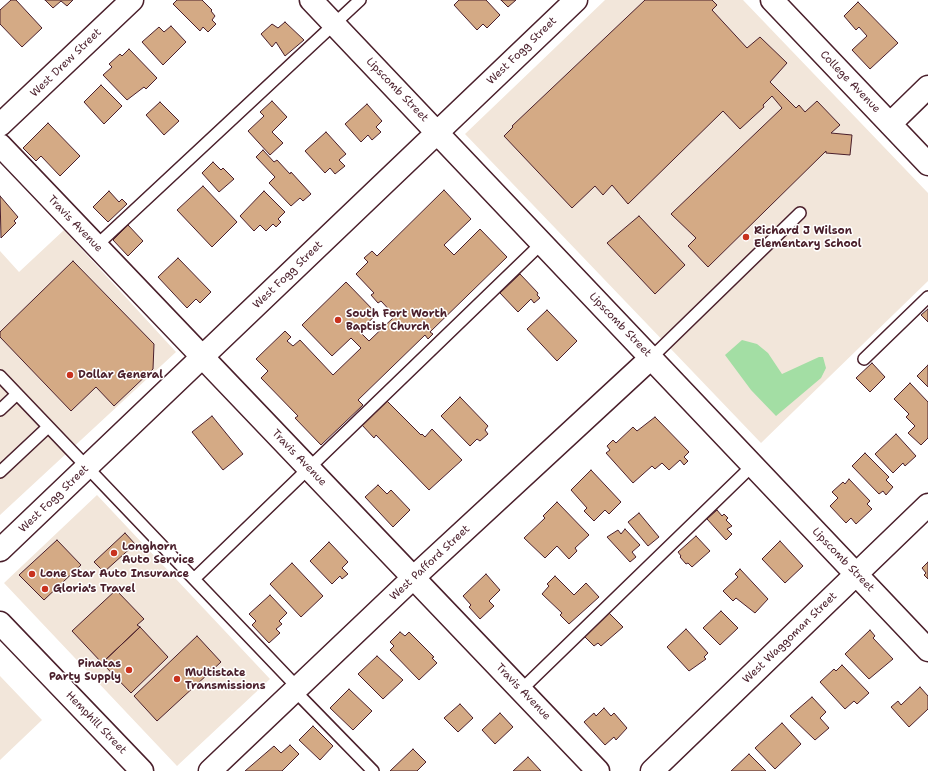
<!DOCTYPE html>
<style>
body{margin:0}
canvas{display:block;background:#fff}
</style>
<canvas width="928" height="771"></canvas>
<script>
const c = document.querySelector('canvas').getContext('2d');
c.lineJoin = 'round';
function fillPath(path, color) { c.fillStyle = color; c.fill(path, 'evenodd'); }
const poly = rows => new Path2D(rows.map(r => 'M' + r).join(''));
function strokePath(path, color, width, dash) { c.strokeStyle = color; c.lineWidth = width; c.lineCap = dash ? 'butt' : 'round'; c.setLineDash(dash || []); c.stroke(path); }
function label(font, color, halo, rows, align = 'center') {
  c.font = font + ' "Shantell Sans",sans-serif'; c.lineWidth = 3; c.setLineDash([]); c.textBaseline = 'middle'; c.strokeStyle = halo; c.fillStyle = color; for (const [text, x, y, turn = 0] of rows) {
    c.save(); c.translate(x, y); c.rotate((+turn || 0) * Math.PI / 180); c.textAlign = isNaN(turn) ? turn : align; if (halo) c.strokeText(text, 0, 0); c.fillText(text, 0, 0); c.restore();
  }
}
fillPath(poly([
 [605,0,743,0,928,193,928,281,761,443,465,134],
 [64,230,176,352,0,515,0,251,19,272],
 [97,495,270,679,177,766,4,583],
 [0,676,42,720,0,760]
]), '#f2e6da');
fillPath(poly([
 [742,340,757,344,768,353,782,374,819,357,823,357,826,368,821,378,776,416,751,390,725,355]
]), '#a3dea4');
const building = poly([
 [11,0,16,0,42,28,22,47,0,24,0,10,11,0],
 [45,0,73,0,67,6,61,1,53,8,45,0],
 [177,0,202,0,212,10,211,11,215,16,212,20,216,24,208,32,203,27,200,31,173,4,177,0],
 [459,0,486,0,500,15,487,28,483,24,477,30,454,5,459,0],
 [501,0,516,0,508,7,501,0],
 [645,0,712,0,717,5,712,10,747,48,760,37,787,63,770,82,796,108,799,105,805,112,817,101,840,125,831,133,852,135,850,155,826,153,826,151,708,267,688,246,696,238,671,214,782,108,772,96,763,105,764,107,740,129,723,111,628,204,612,185,603,195,595,186,572,208,504,136,513,127,512,126,645,0],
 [858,2,898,43,870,69,852,50,867,36,859,27,856,30,844,16,858,2],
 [285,22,304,40,285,56,276,42,272,47,261,34,272,24,278,28,285,22],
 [171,26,186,42,163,65,142,42,159,27,164,32,171,26],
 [129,49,157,78,146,89,144,87,127,100,103,75,112,67,109,64,120,54,122,56,129,49],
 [101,85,122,106,104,124,84,102,101,85],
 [272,101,287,117,272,132,283,143,270,155,248,131,264,116,260,112,272,101],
 [160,102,179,121,164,135,146,115,160,102],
 [367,104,382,121,376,127,381,132,372,140,368,135,361,142,345,124,367,104],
 [48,123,80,156,60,176,41,156,36,161,23,148,48,123],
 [326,132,346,154,339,160,345,166,335,174,330,168,325,173,305,151,326,132],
 [263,150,274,162,277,160,290,174,291,172,311,194,303,201,300,198,291,206,269,183,275,177,256,157,263,150],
 [213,162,221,170,223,168,234,179,219,192,202,173,213,162],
 [203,186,237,222,212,247,177,210,203,186],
 [444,190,471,219,444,245,454,255,480,229,507,257,430,332,433,334,428,339,425,335,358,400,363,405,321,445,295,418,298,416,261,378,268,371,256,359,285,331,291,337,287,341,293,346,300,340,333,375,361,348,351,338,332,356,302,325,346,282,377,314,359,331,369,341,395,316,381,301,378,303,371,295,374,293,356,274,368,262,364,258,372,251,377,256,444,190],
 [109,191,119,202,122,199,127,204,108,222,93,207,109,191],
 [264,191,285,212,278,219,281,222,276,227,273,224,266,231,260,225,254,231,240,216,264,191],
 [0,196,18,217,14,221,16,223,1,238,0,196],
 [639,216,685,265,655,294,607,243,639,216],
 [128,225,143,241,128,256,113,240,128,225],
 [178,258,211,292,200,303,196,299,187,308,158,277,178,258],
 [73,261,154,344,153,369,114,406,96,387,71,411,0,337,0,332,73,261],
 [520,274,538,293,537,295,540,298,534,303,531,299,518,312,500,293,520,274],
 [928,309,928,322,921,315,928,309],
 [547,310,577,341,557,361,527,329,547,310],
 [872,363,885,377,870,392,856,378,872,363],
 [928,365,928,387,917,376,928,365],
 [910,383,928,402,928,438,921,445,908,433,915,426,906,417,909,414,894,399,910,383],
 [460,397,488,426,485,430,488,434,480,441,477,439,470,446,441,416,460,397],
 [387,401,421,435,422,434,425,437,432,429,462,460,429,490,376,435,374,438,362,425,387,401],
 [212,416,243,454,223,470,192,432,212,416],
 [655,417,689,452,684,457,688,461,684,465,680,460,669,470,662,463,655,469,652,466,633,483,606,453,610,450,607,446,613,440,616,443,633,427,637,431,655,417],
 [896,434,916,456,905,466,903,463,893,473,875,454,896,434],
 [865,453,889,477,886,480,893,487,886,495,883,491,879,494,852,466,865,453],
 [591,470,621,502,609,514,605,510,594,521,584,511,587,508,571,490,591,470],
 [849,479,870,501,867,504,872,509,856,524,851,518,846,523,830,506,838,498,832,492,843,482,845,484,849,479],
 [378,485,387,494,391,490,410,510,393,527,365,497,378,485],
 [557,502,589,535,575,548,577,551,569,559,557,546,545,558,524,538,545,518,543,516,557,502],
 [717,510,722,516,724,514,728,518,726,520,732,526,727,529,732,534,726,540,707,519,717,510],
 [639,513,659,537,648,546,628,522,639,513],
 [625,529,640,545,632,552,636,557,630,562,607,537,618,530,621,534,625,529],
 [125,533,135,544,104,572,94,562,125,533],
 [696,536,710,551,692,567,688,563,686,564,680,557,681,556,678,552,696,536],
 [57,540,81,565,44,600,19,575,57,540],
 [780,541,803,566,785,583,762,559,780,541],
 [329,542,348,562,342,568,348,574,342,579,340,576,332,584,310,561,329,542],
 [928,562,928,579,924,575,926,573,922,568,928,562],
 [292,563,323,596,301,617,270,584,292,563],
 [740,569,768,599,755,613,736,598,733,601,723,591,738,577,735,574,740,569],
 [486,574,500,590,489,601,494,606,480,619,469,607,471,605,463,596,486,574],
 [555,576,574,595,586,583,599,597,569,624,560,615,562,613,542,594,549,586,547,584,555,576],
 [116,590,144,619,137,625,140,627,102,663,72,631,116,590],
 [270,595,287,613,279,621,282,624,276,629,280,633,269,643,252,625,256,621,249,614,270,595],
 [721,611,738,628,720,645,703,628,721,611],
 [609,613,623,627,601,646,598,643,594,646,582,634,598,618,601,621,609,613],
 [140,627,168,657,131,693,102,663,140,627],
 [686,629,708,653,704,657,706,659,689,671,667,647,686,629],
 [870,630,875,636,873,638,893,659,869,679,845,654,870,630],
 [400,632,405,636,409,632,434,657,432,658,437,663,419,680,390,650,394,646,390,642,400,632],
 [197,636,221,662,157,721,134,696,197,636],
 [377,656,403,680,383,699,358,674,377,656],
 [842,665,869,693,857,704,854,701,845,709,820,682,834,669,836,671,842,665],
 [920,687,928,696,928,709,909,727,891,707,898,701,901,705,920,687],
 [349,689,372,711,353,730,330,708,349,689],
 [812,697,826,712,820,718,829,728,815,740,790,716,812,697],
 [460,704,473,718,458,732,444,718,460,704],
 [604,708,611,716,614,713,627,728,616,740,614,737,605,745,584,722,594,713,596,716,604,708],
 [500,713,513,727,495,744,482,730,500,713],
 [782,723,801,744,775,769,755,748,782,723],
 [313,726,333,746,320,760,299,740,313,726],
 [290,745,299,754,282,771,245,771,274,746,281,753,290,745],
 [413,749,426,762,417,771,390,771,413,749],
 [749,754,766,771,731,771,749,754],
 [528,757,541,771,513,771,528,757]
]);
fillPath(building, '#d4aa85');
strokePath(building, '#4a1f2b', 1);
const lane = poly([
 [96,246,360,0],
 [651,358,800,213],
 [864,359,928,297],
 [0,376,298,688],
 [0,410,17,394],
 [0,472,48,427],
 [194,579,542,243],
 [521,690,753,465],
 [295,691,373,771]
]);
const street = poly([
 [311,0,928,650],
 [772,0,928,164],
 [890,124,928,87],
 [0,125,132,0],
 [0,145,598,771],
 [0,550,576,0],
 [210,771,413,578,651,358],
 [652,771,928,505]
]);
const secondary = poly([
 [0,623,142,771]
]);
strokePath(lane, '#4a1f2b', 14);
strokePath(street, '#4a1f2b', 25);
strokePath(secondary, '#4a1f2b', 25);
strokePath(lane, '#fff', 11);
strokePath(street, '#fff', 22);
strokePath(secondary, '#fff', 22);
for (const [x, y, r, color] of [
 [746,237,4,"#c8321e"],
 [338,320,4,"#c8321e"],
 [70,375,4,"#c8321e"],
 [114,553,4,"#c8321e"],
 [32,574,4,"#c8321e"],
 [45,589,4,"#c8321e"],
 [129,670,4,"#c8321e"],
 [177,679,4,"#c8321e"]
]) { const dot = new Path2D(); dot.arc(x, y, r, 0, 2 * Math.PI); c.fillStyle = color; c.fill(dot); strokePath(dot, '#fff', 1.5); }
label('11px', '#4a1f2b', '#fff', [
 ["West Fogg Street",522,51,-44],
 ["West Drew Street",66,63,-44],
 ["College Avenue",850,82,46],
 ["Lipscomb Street",397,90,46],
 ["Travis Avenue",75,224,46],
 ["West Fogg Street",288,275,-44],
 ["Lipscomb Street",620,325,46],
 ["Travis Avenue",299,458,46],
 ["West Fogg Street",54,499,-44],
 ["Lipscomb Street",843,560,46],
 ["West Pafford Street",430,563,-43],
 ["West Waggoman Street",790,638,-44],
 ["Travis Avenue",523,692,46],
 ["Hemphill Street",96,723,46]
]);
label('bold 11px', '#4a1f2b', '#fff', [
 ["Richard J Wilson",754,231],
 ["Elementary School",754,244],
 ["South Fort Worth",346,314],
 ["Baptist Church",346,327],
 ["Dollar General",78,375],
 ["Longhorn",122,547],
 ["Auto Service",122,560],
 ["Lone Star Auto Insurance",40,574],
 ["Gloria's Travel",53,589],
 ["Pinatas",121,664,"right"],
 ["Party Supply",121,677,"right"],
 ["Multistate",185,673],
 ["Transmissions",185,686]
], 'left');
</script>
